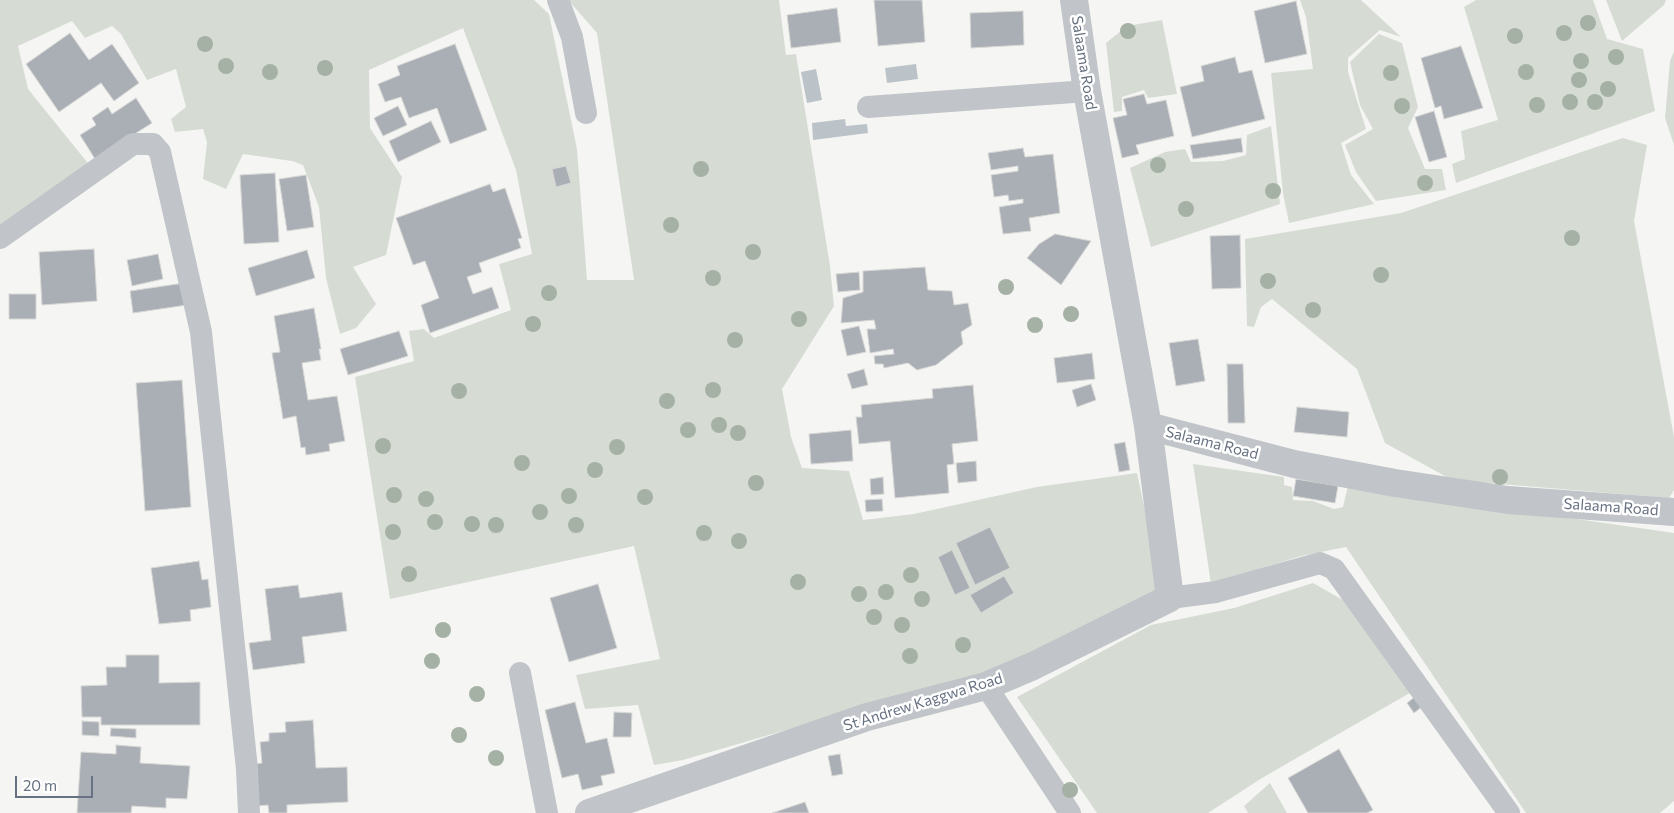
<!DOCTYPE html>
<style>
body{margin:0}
#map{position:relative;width:1674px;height:813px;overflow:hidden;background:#f5f6f3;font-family:Commissioner,sans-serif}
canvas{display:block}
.scale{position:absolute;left:15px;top:776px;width:78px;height:22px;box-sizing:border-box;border:2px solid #677181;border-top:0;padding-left:6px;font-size:15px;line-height:18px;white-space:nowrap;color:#677181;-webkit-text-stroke:4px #fff;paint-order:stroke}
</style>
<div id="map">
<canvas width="1674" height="813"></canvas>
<div class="scale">20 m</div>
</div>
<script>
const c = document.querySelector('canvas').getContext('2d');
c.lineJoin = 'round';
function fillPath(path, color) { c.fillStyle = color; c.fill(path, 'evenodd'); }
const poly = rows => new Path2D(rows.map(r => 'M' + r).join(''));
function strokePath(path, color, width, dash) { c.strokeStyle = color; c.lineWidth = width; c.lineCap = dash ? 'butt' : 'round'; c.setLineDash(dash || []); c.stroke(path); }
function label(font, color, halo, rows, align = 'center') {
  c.font = font + ' Commissioner,sans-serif'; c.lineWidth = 5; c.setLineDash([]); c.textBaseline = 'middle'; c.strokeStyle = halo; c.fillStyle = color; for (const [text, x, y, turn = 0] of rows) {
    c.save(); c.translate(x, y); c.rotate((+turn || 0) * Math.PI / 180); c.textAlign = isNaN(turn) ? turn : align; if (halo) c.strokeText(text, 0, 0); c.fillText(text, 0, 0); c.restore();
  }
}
fillPath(poly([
 [0,0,534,0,549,14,577,149,587,280,634,280,597,33,568,0,779,0,786,55,796,54,830,266,834,306,782,389,791,437,802,468,849,471,863,520,914,514,1037,487,1137,473,1155,558,1162,611,1048,666,900,697,683,760,654,765,638,705,585,709,576,675,660,659,634,546,390,599,355,377,414,361,409,331,424,329,434,338,511,310,499,264,532,254,516,170,463,28,369,70,370,128,402,177,386,255,353,267,376,304,356,328,340,334,326,278,319,207,303,165,292,161,243,154,226,189,203,179,207,142,203,129,175,132,171,119,186,107,176,69,147,80,121,34,112,26,85,38,72,21,18,46,28,89,91,167,0,228],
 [1300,0,1361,0,1401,37,1380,30,1348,58,1348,72,1366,129,1341,143,1351,175,1374,204,1289,223,1283,193,1271,73,1313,69,1306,17],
 [1476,0,1593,0,1607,39,1643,49,1655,111,1456,183,1452,164,1465,159,1461,131,1498,120,1464,7],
 [1606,0,1666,0,1664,5,1622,41],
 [1162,20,1177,94,1148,98,1144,90,1122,97,1122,111,1114,112,1106,43,1127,26],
 [1379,34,1402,43,1418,107,1408,128,1425,169,1442,169,1446,190,1376,201,1356,172,1345,145,1373,129,1360,105,1350,62],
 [1674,51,1674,145,1665,118,1670,61],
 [1271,126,1280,204,1151,247,1130,168,1165,152,1185,149,1191,162,1223,161,1246,155,1247,135],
 [1623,138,1647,145,1634,221,1674,437,1674,490,1669,498,1452,480,1385,443,1357,369,1272,299,1261,307,1254,327,1247,326,1245,239,1401,213],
 [1193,464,1284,477,1284,485,1292,487,1293,500,1313,501,1334,509,1343,507,1348,486,1674,533,1674,801,1660,813,1526,813,1346,547,1301,556,1211,584],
 [1313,583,1343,600,1415,690,1262,778,1208,813,1097,813,1017,697,1151,625,1234,608],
 [1270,783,1287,813,1248,813,1244,806]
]), '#d6dcd4');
fillPath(poly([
 [916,64,918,79,887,83,885,68],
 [816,69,822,100,807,103,801,72],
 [845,119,846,126,867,124,868,133,813,140,812,123]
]), '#bbc3c9');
const building = poly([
 [874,0,922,0,925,42,878,46,874,0],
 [1296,1,1307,54,1265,63,1254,11,1296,1],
 [837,8,841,42,791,48,787,15,837,8],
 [1023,11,1024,45,971,48,970,13,1023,11],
 [70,33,89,60,112,44,139,83,114,101,101,83,59,112,26,64,70,33],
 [455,44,487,130,450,144,437,108,409,118,401,97,385,102,378,84,400,75,397,66,455,44],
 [1461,46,1483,108,1444,119,1441,106,1435,108,1421,58,1461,46],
 [1235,57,1239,73,1252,70,1265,119,1192,137,1180,87,1204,81,1201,66,1235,57],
 [1144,94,1147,104,1166,100,1174,136,1136,145,1139,154,1122,158,1113,118,1127,115,1123,99,1144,94],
 [136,98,152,123,95,159,80,135,96,125,92,118,108,107,112,114,136,98],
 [398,106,407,125,383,136,374,118,398,106],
 [1434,111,1447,157,1429,162,1415,117,1434,111],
 [431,121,441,142,398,162,389,141,431,121],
 [1241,138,1243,152,1193,159,1190,145,1241,138],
 [1023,148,1025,157,1053,154,1060,213,1029,218,1031,231,1003,234,999,207,1023,203,1023,199,1009,201,1008,195,994,197,991,175,1018,171,1018,166,991,170,988,153,1023,148],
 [566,166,571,183,556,187,552,169,566,166],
 [275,173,279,242,244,244,240,175,275,173],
 [306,175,314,227,287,231,279,179,306,175],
 [490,184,493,192,505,188,522,238,518,239,521,248,479,263,482,272,467,277,473,294,492,287,499,308,430,333,421,305,439,298,425,261,413,265,396,218,490,184],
 [1055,234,1091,241,1061,285,1027,258,1039,244,1055,234],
 [1240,235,1241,288,1212,289,1210,236,1240,235],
 [94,249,97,301,42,305,39,252,94,249],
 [307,250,315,278,256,296,248,268,307,250],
 [158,254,163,279,132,286,127,260,158,254],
 [925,267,928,290,952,291,954,305,968,303,972,325,961,332,963,344,936,365,917,370,908,363,884,368,883,364,875,364,874,356,894,354,893,349,870,353,867,329,876,329,874,320,841,323,843,298,863,292,863,271,925,267],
 [859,272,860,290,838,292,836,274,859,272],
 [184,283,187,305,133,313,130,291,184,283],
 [9,294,36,294,36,319,9,319,9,294],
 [314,308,321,349,319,349,321,360,302,363,308,400,337,396,345,441,329,444,330,451,306,455,305,447,301,448,296,416,283,419,272,353,280,352,274,316,314,308],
 [859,326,866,352,847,356,841,330,859,326],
 [399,331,408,356,348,375,340,349,399,331],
 [1198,339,1205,381,1176,386,1169,343,1198,339],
 [1092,353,1095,379,1057,383,1054,358,1092,353],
 [1227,364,1243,364,1245,423,1228,423,1227,364],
 [864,369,868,385,852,389,847,374,864,369],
 [182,380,191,507,145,511,136,383,182,380],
 [1091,384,1096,400,1077,407,1072,390,1091,384],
 [973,385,978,441,952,444,954,464,947,465,949,493,895,498,890,441,859,444,856,417,862,417,861,405,933,398,932,389,973,385],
 [1297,407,1349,412,1347,437,1294,432,1297,407],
 [851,430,853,461,811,464,809,434,851,430],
 [1125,442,1130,470,1119,472,1114,444,1125,442],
 [976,461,977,481,958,483,956,463,976,461],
 [883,477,884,494,871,495,870,479,883,477],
 [1296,479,1338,486,1335,503,1293,496,1296,479],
 [882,499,883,511,866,512,865,500,882,499],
 [990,527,1010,568,975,585,956,543,990,527],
 [952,550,970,588,955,595,938,557,952,550],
 [199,561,202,580,208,579,211,607,190,610,191,621,159,624,151,568,199,561],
 [1004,576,1014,593,981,613,970,595,1004,576],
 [598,584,617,648,569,662,550,598,598,584],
 [298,585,300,598,342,592,347,631,302,637,305,663,253,670,249,643,271,640,265,589,298,585],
 [126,655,159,655,159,683,200,682,200,725,101,725,101,717,82,717,81,686,107,685,106,667,126,667,126,655],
 [1416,696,1423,706,1414,713,1407,703,1416,696],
 [575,702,586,743,607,738,615,773,601,776,603,785,582,790,578,774,562,778,545,710,575,702],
 [614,712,632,713,631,737,613,737,614,712],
 [313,720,316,768,347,767,348,802,287,805,287,813,269,813,268,805,257,806,255,764,262,763,260,742,269,741,269,733,286,732,285,722,313,720],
 [82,721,99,722,99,736,82,735,82,721],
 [111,728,136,729,136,738,110,736,111,728],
 [116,745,141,747,140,763,190,766,187,799,166,798,166,808,132,806,131,813,77,813,81,752,116,754,116,745],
 [1339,749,1373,810,1367,813,1308,813,1288,778,1339,749],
 [840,754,843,774,832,776,828,756,840,754],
 [805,802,809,813,772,813,805,802]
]);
fillPath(building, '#aaafb6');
strokePath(building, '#d7d7d5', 1);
strokePath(poly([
 [558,0,572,37,586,113],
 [868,107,1087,91],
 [0,238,133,144,153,144,160,152,201,332,247,769,249,813],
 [1170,598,1216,592,1320,563,1334,569,1509,813],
 [520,673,547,813],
 [986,686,1070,813]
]), '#c1c4c8', 22);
strokePath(poly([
 [1074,0,1087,91,1148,426,1294,464,1395,483,1508,500,1674,512],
 [589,813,867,717,986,686,1033,666,1170,598,1148,426]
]), '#c1c4c8', 28);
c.fillStyle = '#a6b1a5';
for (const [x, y] of [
 [1588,23],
 [1128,31],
 [1564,33],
 [1515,36],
 [205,44],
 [1616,57],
 [1581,61],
 [226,66],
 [325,68],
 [270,72],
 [1526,72],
 [1391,73],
 [1579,80],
 [1608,89],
 [1570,102],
 [1595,102],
 [1537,105],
 [1402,106],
 [1158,165],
 [701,169],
 [1425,183],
 [1273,191],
 [1186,209],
 [671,225],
 [1572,238],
 [753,252],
 [1381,275],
 [713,278],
 [1268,281],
 [1006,287],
 [549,293],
 [1313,310],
 [1071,314],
 [799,319],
 [533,324],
 [1035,325],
 [735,340],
 [713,390],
 [459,391],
 [667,401],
 [719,425],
 [688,430],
 [738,433],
 [383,446],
 [617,447],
 [522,463],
 [595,470],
 [1500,477],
 [756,483],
 [394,495],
 [569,496],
 [645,497],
 [426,499],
 [540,512],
 [435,522],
 [472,524],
 [496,525],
 [576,525],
 [393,532],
 [704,533],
 [739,541],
 [409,574],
 [911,575],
 [798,582],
 [886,592],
 [859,594],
 [922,599],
 [874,617],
 [902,625],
 [443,630],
 [963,645],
 [910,656],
 [432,661],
 [477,694],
 [459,735],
 [496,758],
 [1070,790]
]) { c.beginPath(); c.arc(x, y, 8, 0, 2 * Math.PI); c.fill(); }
label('15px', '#677181', '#fff', [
 ["Salaama Road",1084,63,81],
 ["Salaama Road",1212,443,14],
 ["Salaama Road",1611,507,4],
 ["St Andrew Kaggwa Road",923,702,-17]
]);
</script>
